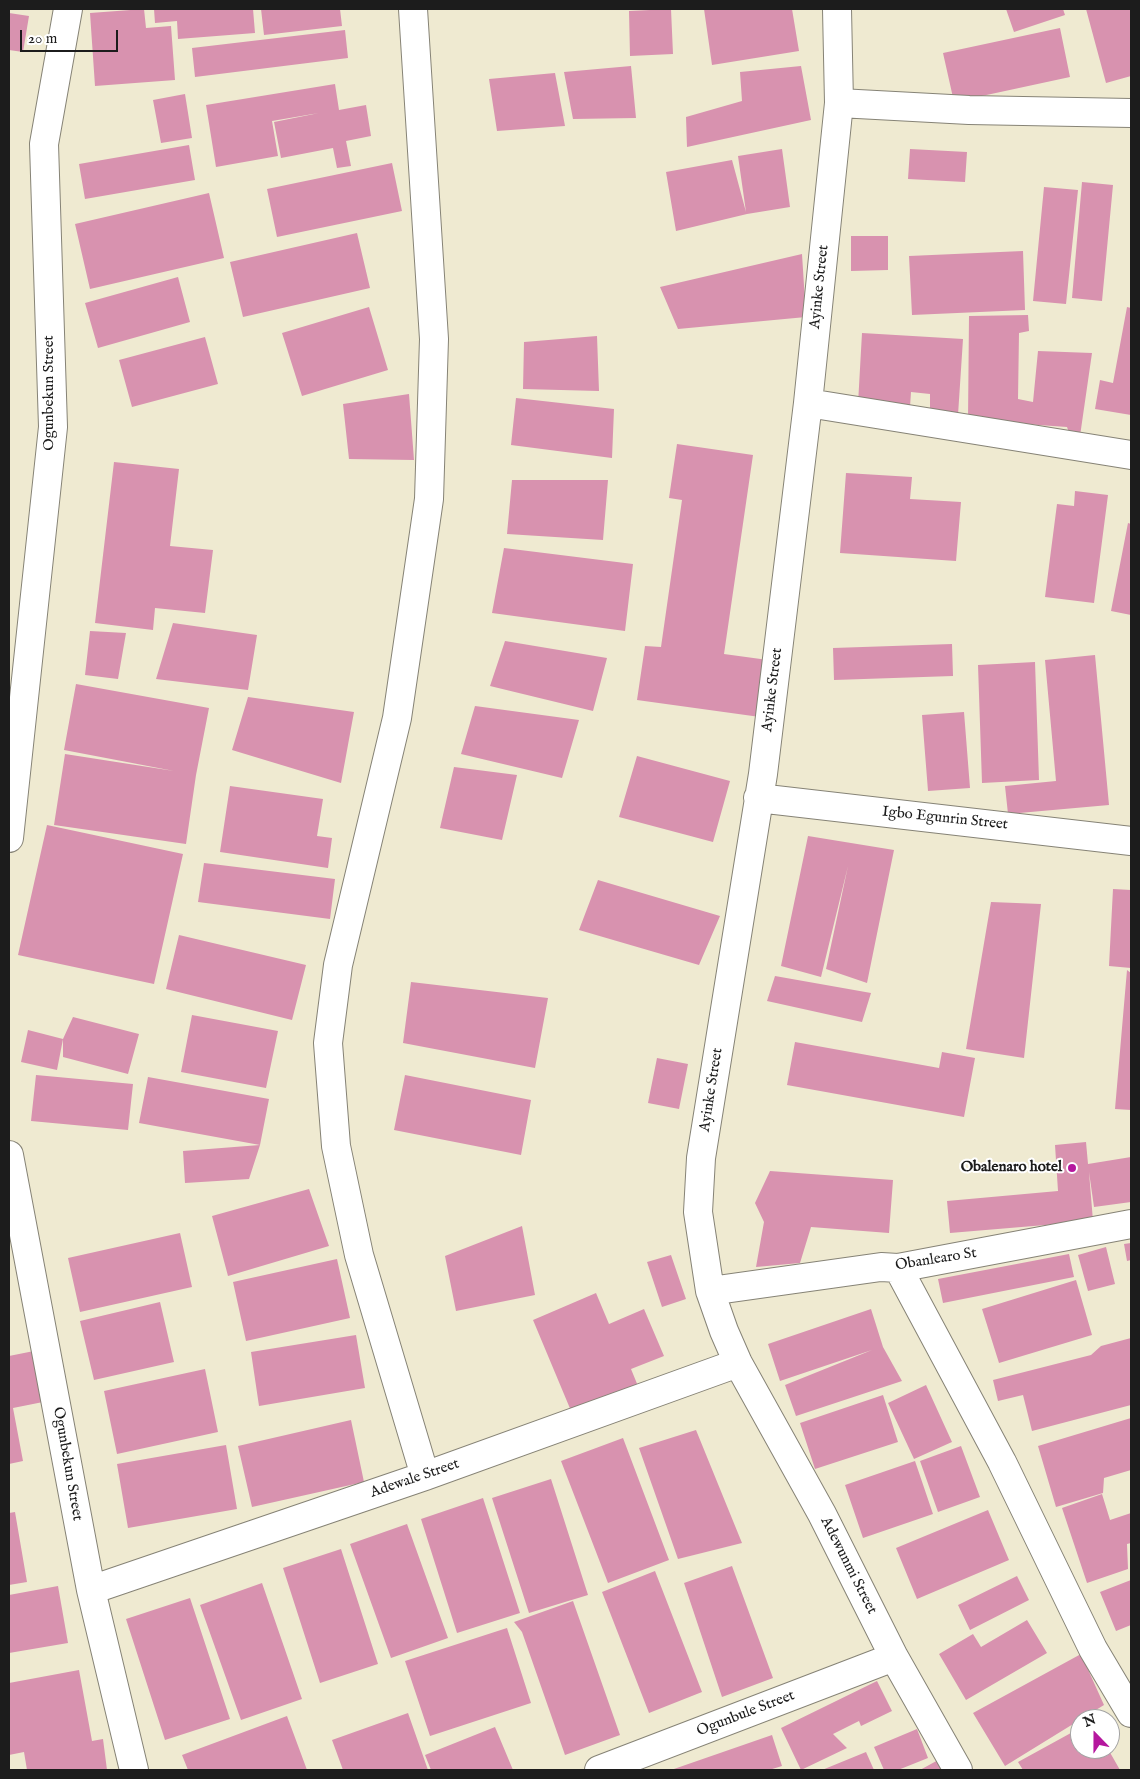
<!DOCTYPE html>
<style>
body{margin:0}
#map{position:relative;width:1140px;height:1779px;overflow:hidden;background:#efead1;font-family:"IM FELL English",serif}
canvas{display:block}
.frame{position:absolute;inset:0;border:10px solid #1c1c1c;pointer-events:none}
.north{position:absolute;left:1070px;top:1709px;width:50px;height:50px;box-sizing:border-box;background:#fff;border:1px solid #a4a4a4;border-radius:50%;rotate:338deg;font-size:14px;font-weight:700;line-height:20px;text-align:center;color:#1c1c1c}
.north::after{content:'';display:block;margin:auto;width:18px;height:22px;background:#b5179e;clip-path:polygon(50% 0,100% 100%,50% 72%,0 100%)}
.scale{position:absolute;left:20px;top:30px;width:98px;height:22px;box-sizing:border-box;border:2px solid #1c1c1c;border-top:0;padding-left:6px;font-size:15px;line-height:18px;white-space:nowrap;color:#1c1c1c;-webkit-text-stroke:4px #fff;paint-order:stroke}
</style>
<div id="map">
<canvas width="1140" height="1779"></canvas>
<div class="frame"></div>
<div class="north">N</div>
<div class="scale">20 m</div>
</div>
<script>
const c = document.querySelector('canvas').getContext('2d');
c.lineJoin = 'round';
function fillPath(path, color) { c.fillStyle = color; c.fill(path, 'evenodd'); }
const poly = rows => new Path2D(rows.map(r => 'M' + r).join(''));
function strokePath(path, color, width, dash) { c.strokeStyle = color; c.lineWidth = width; c.lineCap = dash ? 'butt' : 'round'; c.setLineDash(dash || []); c.stroke(path); }
function label(font, color, halo, rows, align = 'center') {
  c.font = font + ' "IM FELL English",serif'; c.lineWidth = 4; c.setLineDash([]); c.textBaseline = 'middle'; c.strokeStyle = halo; c.fillStyle = color; for (const [text, x, y, turn = 0] of rows) {
    c.save(); c.translate(x, y); c.rotate((+turn || 0) * Math.PI / 180); c.textAlign = isNaN(turn) ? turn : align; if (halo) c.strokeText(text, 0, 0); c.fillText(text, 0, 0); c.restore();
  }
}
fillPath(poly([
 [144,9,146,28,171,26,175,80,95,86,90,13],
 [154,9,253,9,255,33,178,39,177,21,155,23],
 [261,9,340,9,342,26,264,35],
 [671,9,673,54,630,56,629,11],
 [704,9,792,9,799,51,712,65],
 [1006,9,1063,9,1065,15,1014,32],
 [1086,9,1131,9,1131,76,1106,83],
 [9,13,29,16,23,52,9,50],
 [1060,28,1070,77,954,102,943,53],
 [345,30,348,58,195,77,192,48],
 [631,66,636,118,573,119,564,72],
 [801,66,811,120,687,147,686,117,742,101,740,72],
 [555,73,565,126,497,131,489,79],
 [335,84,339,110,366,105,371,136,346,141,351,166,337,168,333,148,281,158,274,122,319,113,272,121,278,156,216,167,206,105],
 [185,94,192,138,161,143,153,100],
 [189,145,195,180,85,199,79,164],
 [782,149,790,207,747,214,676,231,666,172,732,160,746,212,738,156],
 [910,149,967,152,965,182,908,179],
 [392,163,402,211,277,237,267,189],
 [1082,182,1113,185,1102,301,1072,298],
 [1044,187,1078,190,1066,304,1033,301],
 [209,193,224,258,90,289,75,224],
 [357,233,370,288,243,317,230,262],
 [851,236,888,236,888,270,851,271],
 [1023,251,1025,310,912,315,909,256],
 [802,254,806,317,678,329,660,287],
 [178,277,190,322,98,348,85,303],
 [369,307,388,370,302,396,282,333],
 [1127,307,1131,308,1131,415,1095,409,1100,380,1113,383],
 [1028,315,1029,331,1019,333,1018,399,1033,402,1038,351,1092,353,1080,436,1071,438,1067,427,968,420,969,316],
 [862,333,963,339,958,415,930,413,930,394,911,392,910,407,858,404],
 [597,336,599,391,523,389,524,342],
 [205,337,218,384,132,407,119,360],
 [409,394,414,460,349,459,343,404],
 [516,398,614,409,612,458,511,445],
 [677,444,753,455,724,654,768,660,760,717,637,700,645,646,661,647,682,500,669,498],
 [114,462,179,469,170,546,213,550,205,613,155,608,153,630,95,623],
 [846,473,912,477,910,499,961,502,956,561,840,553],
 [512,480,608,480,603,540,507,534],
 [1075,491,1108,495,1094,603,1045,597,1057,504,1074,506],
 [1128,523,1131,524,1131,615,1111,611],
 [504,548,633,564,625,631,492,613],
 [173,623,257,635,248,690,156,679],
 [90,631,126,633,118,679,85,675],
 [505,641,607,658,593,711,490,686],
 [952,644,953,676,834,680,833,648],
 [1095,655,1109,805,1008,814,1005,786,1056,781,1045,660],
 [1035,662,1039,780,982,783,978,665],
 [76,684,209,708,196,775,186,844,54,825,65,754,174,771,64,750],
 [248,697,354,712,341,783,232,750],
 [475,706,579,720,562,778,461,754],
 [964,712,970,788,928,791,922,715],
 [637,756,730,781,713,842,619,817],
 [454,767,517,775,502,840,440,828],
 [230,786,323,799,317,836,332,838,328,868,220,852],
 [47,825,183,854,154,984,18,955],
 [808,836,894,850,867,983,826,969,848,866,821,977,781,966],
 [204,863,335,879,330,919,198,902],
 [598,880,720,916,699,965,579,930],
 [1113,889,1131,890,1131,968,1109,966],
 [991,902,1041,904,1024,1058,966,1049],
 [179,935,306,965,292,1020,166,989],
 [1127,970,1131,973,1131,1110,1115,1109],
 [775,976,871,993,862,1022,767,1001],
 [411,982,548,998,535,1068,403,1043],
 [192,1015,278,1031,266,1088,181,1072],
 [73,1017,139,1034,128,1074,63,1057,63,1039],
 [28,1030,63,1039,57,1070,21,1062],
 [795,1042,939,1068,942,1052,975,1058,964,1117,787,1085],
 [657,1058,688,1064,679,1109,648,1103],
 [36,1075,133,1084,128,1130,31,1121],
 [405,1075,531,1100,521,1155,394,1130],
 [148,1077,269,1099,260,1145,139,1123],
 [1086,1142,1088,1164,1131,1157,1131,1202,1094,1207,1089,1172,1093,1221,950,1233,947,1201,1058,1191,1055,1145],
 [260,1145,249,1179,185,1183,183,1151],
 [770,1171,893,1180,889,1233,811,1227,800,1263,756,1267,764,1222,755,1203],
 [309,1189,329,1246,228,1276,212,1216],
 [522,1226,535,1295,456,1311,445,1256],
 [180,1233,192,1287,80,1312,68,1258],
 [1131,1243,1131,1260,1127,1261,1124,1244],
 [1106,1247,1115,1284,1088,1291,1078,1255],
 [1069,1254,1074,1277,943,1303,938,1279],
 [671,1255,686,1299,662,1307,647,1262],
 [337,1259,350,1318,246,1341,233,1282],
 [1076,1280,1092,1335,999,1363,982,1309],
 [596,1293,609,1324,644,1309,664,1356,631,1369,640,1391,574,1418,533,1320],
 [160,1302,174,1362,94,1380,80,1321],
 [871,1309,883,1347,902,1381,796,1416,785,1385,872,1350,780,1381,768,1344],
 [356,1335,365,1388,259,1406,251,1352],
 [1131,1338,1131,1405,1032,1431,1023,1395,998,1401,993,1380,1091,1355,1101,1346],
 [44,1349,53,1400,13,1408,23,1461,9,1464,9,1356],
 [205,1369,218,1432,117,1454,104,1391],
 [926,1385,952,1442,914,1459,888,1403],
 [883,1395,898,1442,815,1469,800,1423],
 [1131,1418,1131,1470,1104,1478,1103,1493,1056,1507,1038,1446],
 [351,1420,364,1482,252,1507,238,1446],
 [696,1430,742,1543,678,1559,639,1448],
 [623,1438,669,1560,608,1583,561,1461],
 [226,1445,237,1509,128,1528,117,1464],
 [961,1446,980,1497,938,1512,920,1461],
 [915,1461,933,1514,863,1538,845,1485],
 [551,1479,588,1595,529,1613,492,1498],
 [1102,1494,1110,1520,1131,1513,1131,1543,1127,1544,1128,1569,1087,1583,1062,1508],
 [483,1498,520,1613,457,1633,421,1519],
 [988,1510,1009,1560,917,1599,896,1548],
 [15,1512,27,1582,9,1585,9,1513],
 [407,1524,448,1638,391,1658,350,1544],
 [341,1549,378,1664,320,1683,283,1568],
 [732,1566,773,1678,722,1697,684,1583],
 [655,1571,702,1692,649,1713,602,1592],
 [1017,1576,1029,1600,970,1630,958,1605],
 [1131,1580,1131,1625,1116,1631,1100,1592],
 [262,1583,302,1699,241,1720,200,1605],
 [58,1586,68,1643,9,1653,9,1595],
 [190,1598,230,1719,165,1740,126,1619],
 [573,1601,620,1735,565,1755,522,1632,514,1622],
 [1027,1620,1047,1653,966,1700,939,1654,973,1634,981,1647],
 [507,1628,531,1703,430,1736,405,1661],
 [1081,1654,1104,1705,1005,1766,973,1713],
 [79,1670,92,1741,103,1739,107,1770,27,1770,24,1752,9,1755,9,1683],
 [877,1681,892,1711,861,1726,859,1721,833,1734,847,1748,801,1770,781,1728],
 [408,1713,428,1770,343,1770,332,1740],
 [287,1716,307,1770,188,1770,182,1755],
 [495,1727,513,1770,431,1770,425,1755],
 [1080,1728,1080,1749,1108,1749,1120,1770,1023,1770,1018,1762],
 [917,1729,928,1758,898,1770,884,1770,874,1747],
 [772,1735,782,1766,769,1770,671,1770],
 [866,1752,874,1770,822,1770],
 [940,1759,946,1770,920,1770]
]), '#d892af');
const minor = poly([
 [413,9,434,339,429,499,397,718,338,965,328,1043,336,1146,359,1255,425,1476],
 [837,9,839,103,808,403,763,774,701,1158,698,1212,710,1291,724,1331,738,1363,822,1514,894,1657,958,1770],
 [839,103,969,110,1131,113],
 [808,403,1131,455],
 [758,798,1131,841],
 [9,838,53,427,44,144,68,9],
 [9,1155,91,1590,134,1770],
 [898,1268,1002,1462,1093,1649,1131,1713],
 [710,1291,881,1267,898,1268,1131,1224],
 [91,1590,425,1476,738,1363],
 [599,1770,894,1657]
]);
strokePath(minor, '#868376', 30);
strokePath(minor, '#fff', 28);
for (const [x, y, r, color] of [
 [1072,1168,5,"#b5179e"]
]) { const dot = new Path2D(); dot.arc(x, y, r, 0, 2 * Math.PI); c.fillStyle = color; c.fill(dot); strokePath(dot, '#fff', 2); }
label('15px', '#1c1c1c', '#fff', [
 ["Ayinke Street",820,287,-84],
 ["Ogunbekun Street",50,393,-90],
 ["Ayinke Street",773,690,-83],
 ["Igbo Egunrin Street",945,819,6],
 ["Ayinke Street",712,1090,-81],
 ["Obanlearo St",936,1260,-9],
 ["Ogunbekun Street",67,1464,80],
 ["Adewale Street",415,1479,-19],
 ["Adewunmi Street",848,1566,63],
 ["Ogunbule Street",746,1714,-21]
]);
label('bold 15px', '#1c1c1c', '#fff', [
 ["Obalenaro hotel",1062,1168]
], 'right');
</script>
